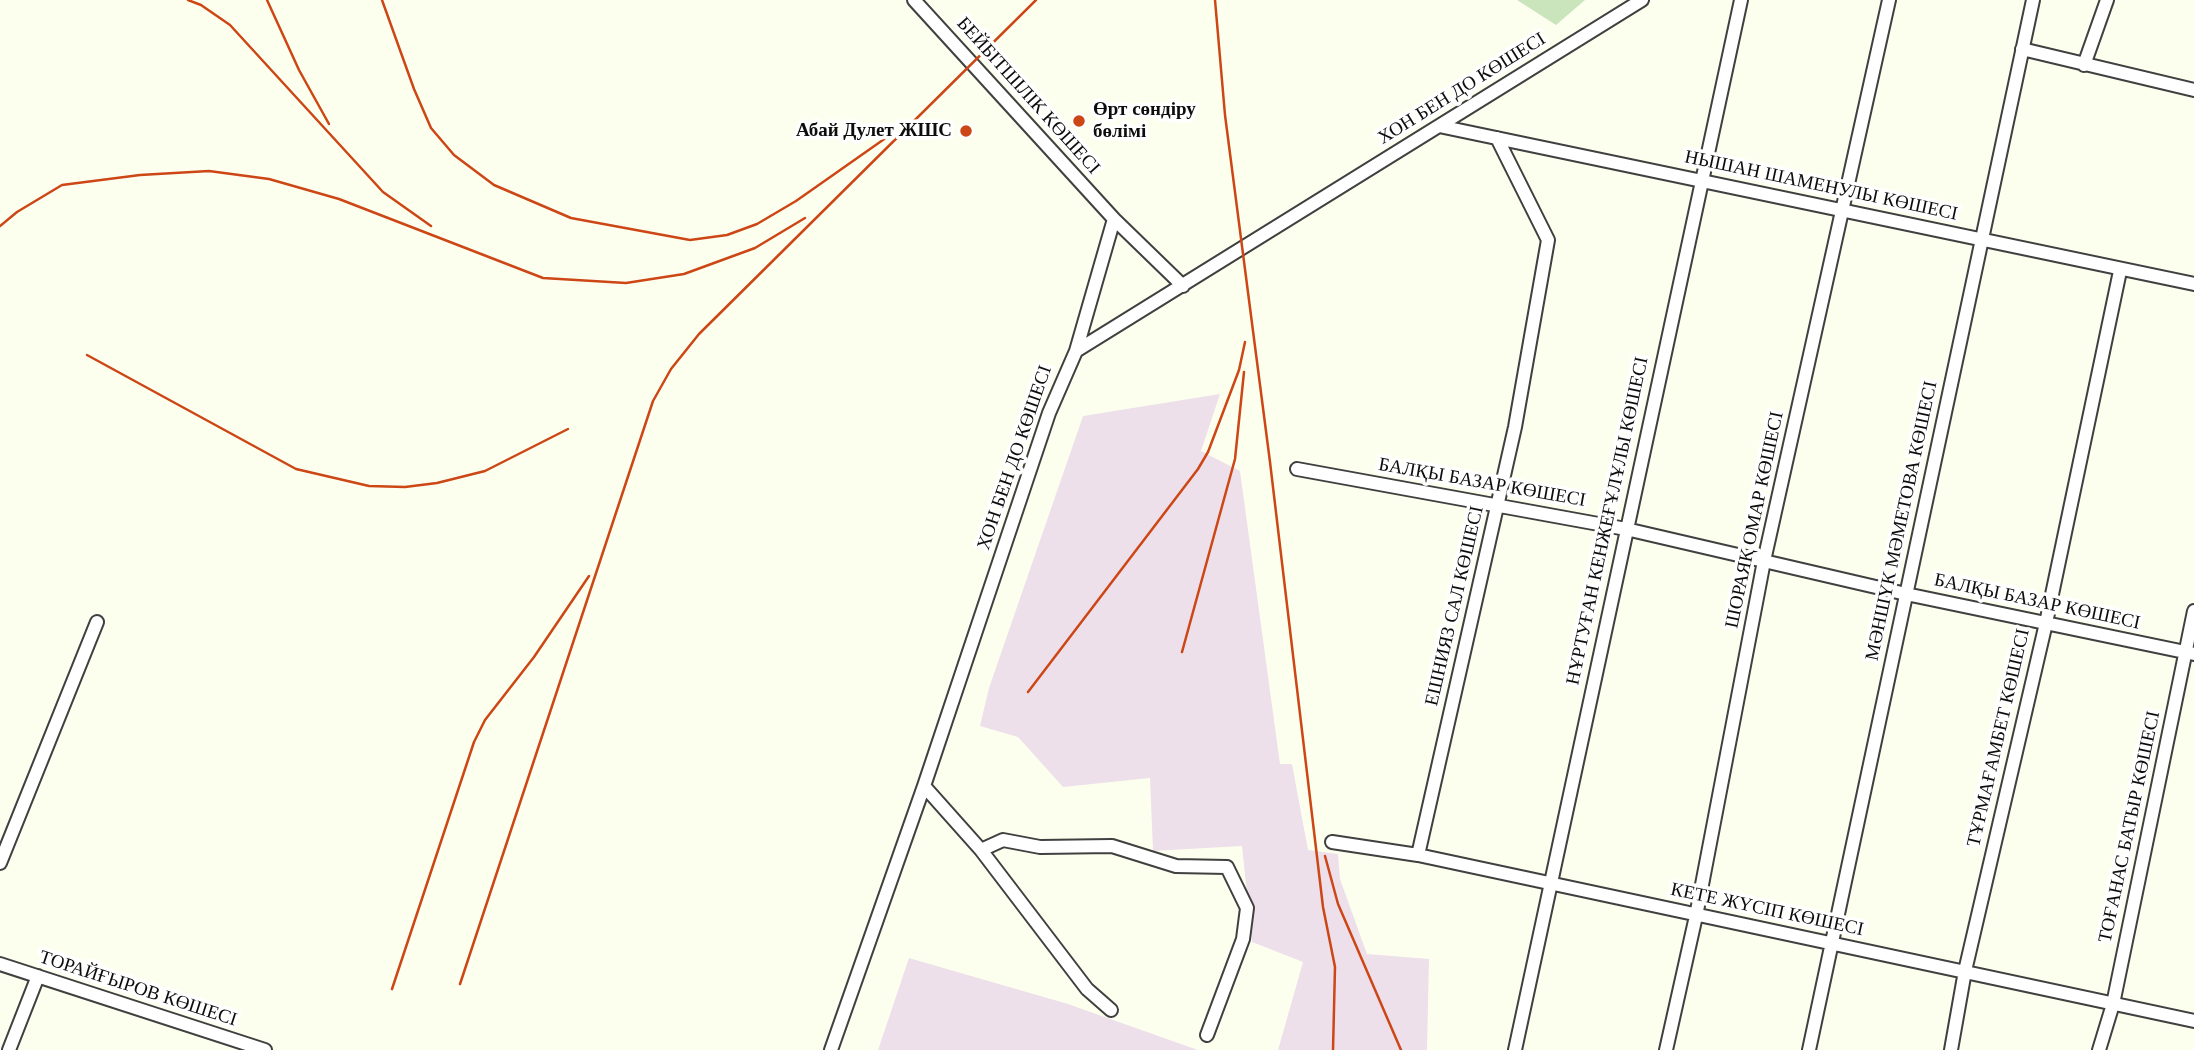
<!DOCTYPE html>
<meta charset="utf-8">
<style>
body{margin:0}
canvas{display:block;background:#fdffee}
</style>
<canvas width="2194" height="1050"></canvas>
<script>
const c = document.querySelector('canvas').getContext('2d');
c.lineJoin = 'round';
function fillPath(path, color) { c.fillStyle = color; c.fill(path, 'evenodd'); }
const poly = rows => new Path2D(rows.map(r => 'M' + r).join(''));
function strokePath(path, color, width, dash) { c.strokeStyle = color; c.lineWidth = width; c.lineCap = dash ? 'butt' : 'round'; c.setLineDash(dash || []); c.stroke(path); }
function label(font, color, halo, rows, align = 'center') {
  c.font = font + ' "Times New Roman",serif'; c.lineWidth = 7; c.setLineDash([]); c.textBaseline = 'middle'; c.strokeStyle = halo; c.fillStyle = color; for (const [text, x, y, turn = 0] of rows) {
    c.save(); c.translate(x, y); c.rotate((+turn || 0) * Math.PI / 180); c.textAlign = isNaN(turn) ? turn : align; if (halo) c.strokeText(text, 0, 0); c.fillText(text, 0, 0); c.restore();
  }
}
fillPath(poly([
 [1220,394,1201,451,1240,471,1280,764,1292,764,1308,850,1338,854,1340,879,1367,954,1429,959,1427,1050,1278,1050,1303,962,1252,942,1242,846,1153,851,1150,778,1063,787,1018,737,980,726,989,688,1083,416],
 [909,958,1068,1004,1198,1050,878,1050]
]), '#ede0eb');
fillPath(poly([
 [1517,0,1585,0,1556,25]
]), '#cae4bc');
const minor = poly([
 [914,0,1114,219,1183,286],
 [2022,49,2194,90],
 [2084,65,2107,0],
 [1439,126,2194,284],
 [1076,351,1114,219],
 [1297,469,1626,529,1906,594,2194,654],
 [924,786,981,850,1087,989,1111,1010],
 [1332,842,1418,855,2194,1021],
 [981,850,1003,840,1040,847,1112,846,1176,866,1227,867,1247,908,1243,939,1207,1035],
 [1418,855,1515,427,1548,240,1497,138],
 [0,863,97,622],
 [0,964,265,1050],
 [9,1050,38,976],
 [831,1050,924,786,1049,413,1076,351,1642,0],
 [1515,1050,1741,0],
 [1666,1050,1696,916,1764,561,1889,0],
 [1809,1050,2033,0],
 [1951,1050,1965,971,2046,623,2120,271],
 [2099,1050,2113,1004,2194,611]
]);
strokePath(minor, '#404040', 16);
strokePath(minor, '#fff', 12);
strokePath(poly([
 [188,0,201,5,230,25,383,192,431,226],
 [267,0,299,70,329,124],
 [382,0,414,89,431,128,454,155,494,185,571,218,690,240,727,235,757,224,796,201,890,135],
 [1215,0,1225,115,1270,462,1323,907,1335,967,1333,1050],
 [0,226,17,212,62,185,140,175,209,171,269,179,339,199,543,278,626,283,684,274,755,248,805,218],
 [87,355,296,469,369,486,405,487,437,483,485,471,568,429],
 [1182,652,1235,459,1244,372],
 [1028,692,1198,469,1208,452,1239,370,1245,342],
 [1325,856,1338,904,1401,1050],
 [460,984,653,401,671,369,699,334,1036,0],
 [392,989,474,742,485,720,534,657,589,576]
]), '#cd4616', 2.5);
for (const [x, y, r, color] of [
 [1079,121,7,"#cd4616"],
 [966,131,7,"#cd4616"]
]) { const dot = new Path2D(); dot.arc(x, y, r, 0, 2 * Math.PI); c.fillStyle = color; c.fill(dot); strokePath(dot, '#fff', 2.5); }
label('19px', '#0d0d0d', '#fff', [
 ["ХОН БЕН ДО КӨШЕСІ",1462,89,-32],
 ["БЕЙБІТШІЛІК КӨШЕСІ",1028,96,48],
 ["НЫШАН ШАМЕНУЛЫ КӨШЕСІ",1821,186,12],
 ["ХОН БЕН ДО КӨШЕСІ",1015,458,-71],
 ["БАЛҚЫ БАЗАР КӨШЕСІ",1482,483,10],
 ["ШОРАЯҚ ОМАР КӨШЕСІ",1755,520,-78],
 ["НҰРТУҒАН КЕНЖЕҒҰЛҰЛЫ КӨШЕСІ",1608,521,-78],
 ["МӘНШҮК МӘМЕТОВА КӨШЕСІ",1902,521,-78],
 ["БАЛҚЫ БАЗАР КӨШЕСІ",2037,602,12],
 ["ЕШНИЯЗ САЛ КӨШЕСІ",1455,606,-77],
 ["ТҰРМАҒАМБЕТ КӨШЕСІ",1999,738,-77],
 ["ТОҒАНАС БАТЫР КӨШЕСІ",2130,827,-78],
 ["КЕТЕ ЖҮСІП КӨШЕСІ",1767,910,12],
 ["ТОРАЙҒЫРОВ КӨШЕСІ",138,989,18]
]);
label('bold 19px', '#0d0d0d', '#fff', [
 ["Өрт сөндіру",1093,110],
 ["бөлімі",1093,132],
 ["Абай Дулет ЖШС",952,131,"right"]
], 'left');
</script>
